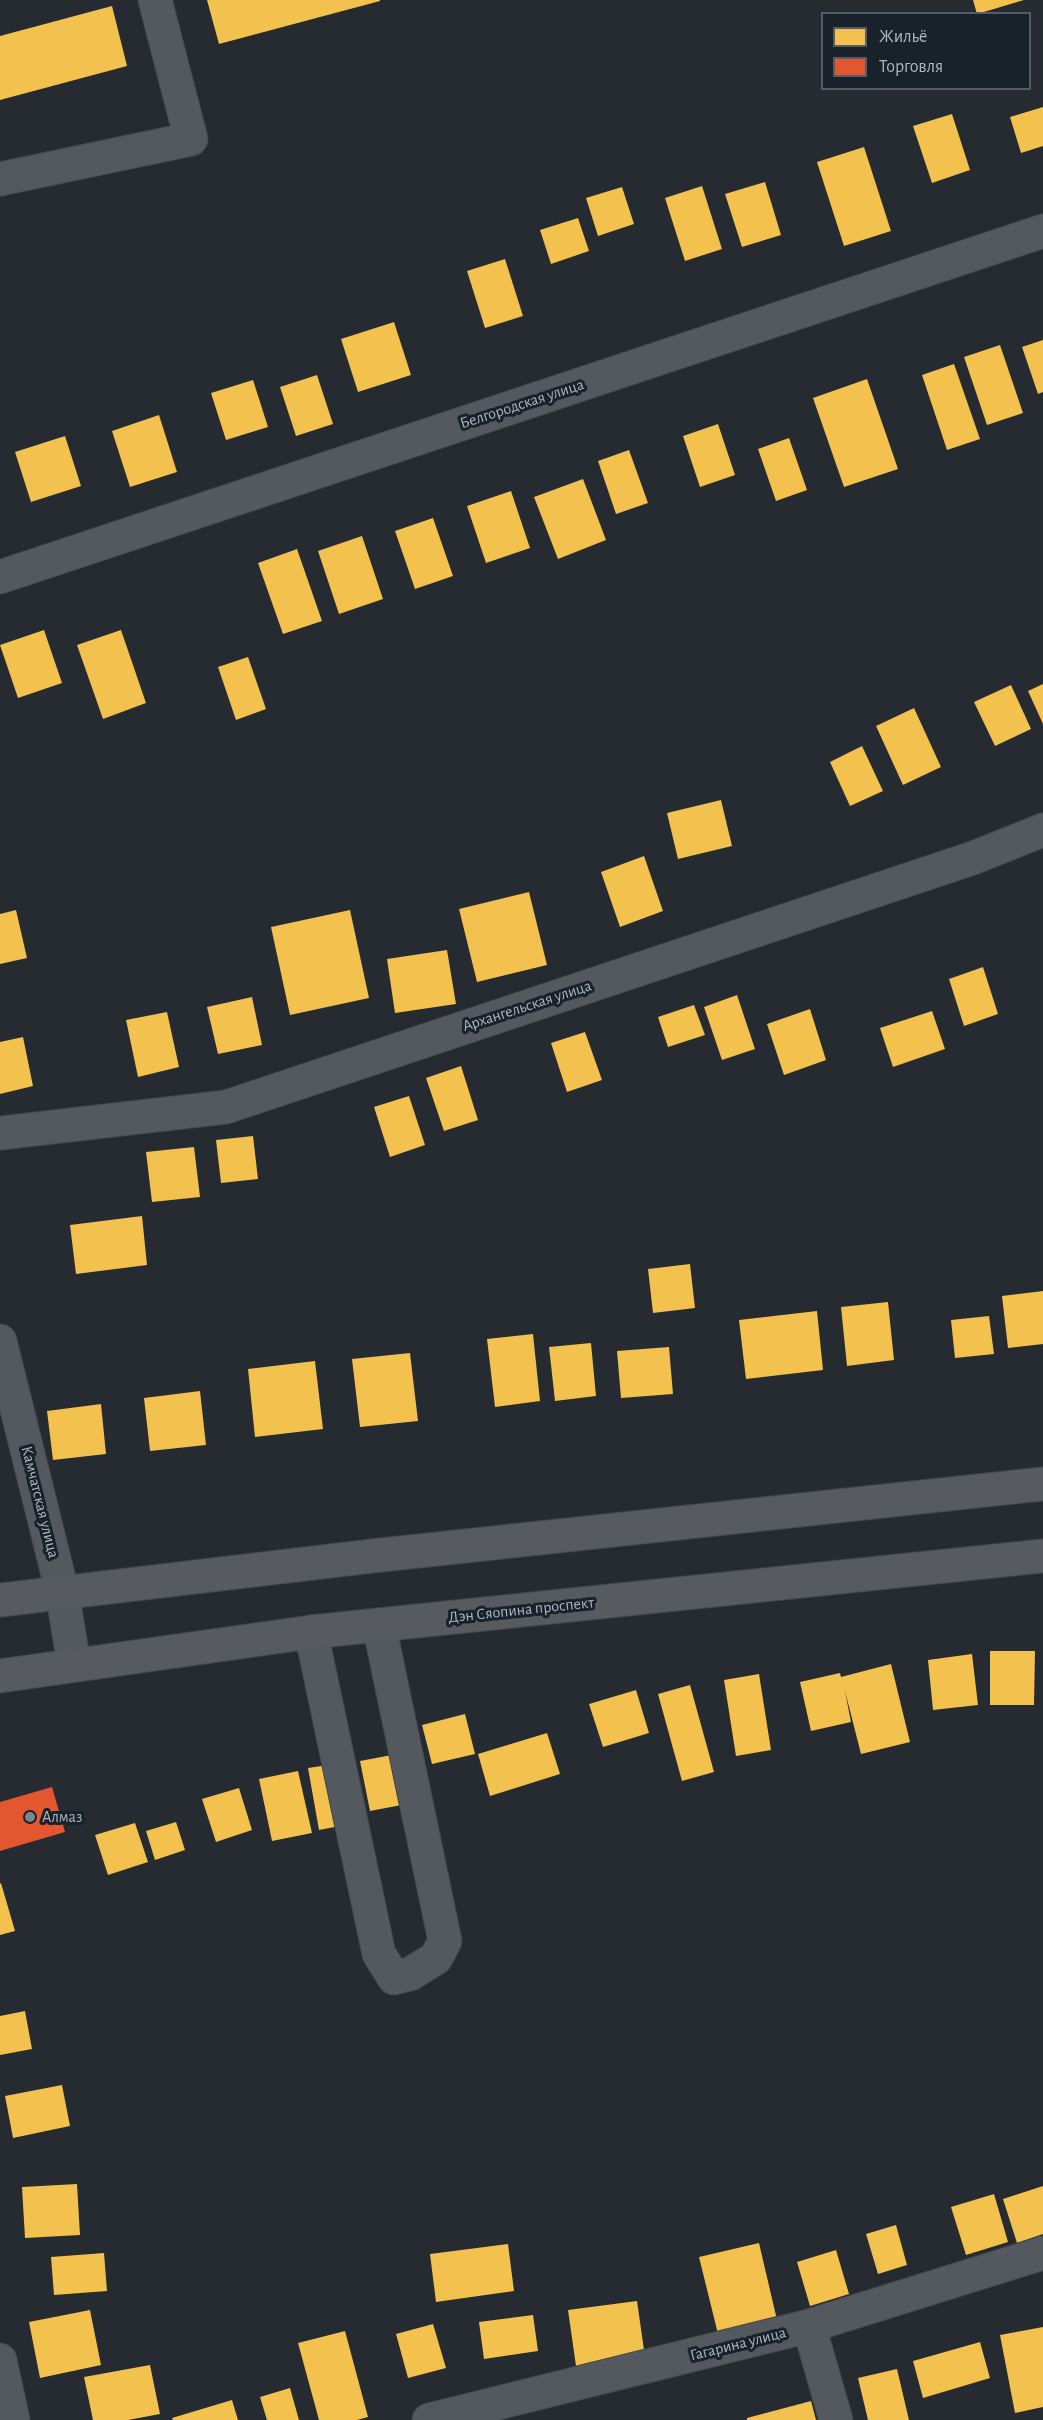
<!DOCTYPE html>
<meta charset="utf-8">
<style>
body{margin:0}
#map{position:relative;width:1043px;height:2420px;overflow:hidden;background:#252b30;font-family:"Alegreya Sans",sans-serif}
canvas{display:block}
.legend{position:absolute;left:821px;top:12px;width:210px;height:78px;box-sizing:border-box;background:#19212a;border:2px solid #545d67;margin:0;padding:8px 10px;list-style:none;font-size:18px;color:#adb7c2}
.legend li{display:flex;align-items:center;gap:12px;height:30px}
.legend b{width:30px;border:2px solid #545d67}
</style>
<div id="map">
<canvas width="1043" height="2420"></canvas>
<ul class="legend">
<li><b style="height:16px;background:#f2c14e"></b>Жильё</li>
<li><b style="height:16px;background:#e4572e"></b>Торговля</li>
</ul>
</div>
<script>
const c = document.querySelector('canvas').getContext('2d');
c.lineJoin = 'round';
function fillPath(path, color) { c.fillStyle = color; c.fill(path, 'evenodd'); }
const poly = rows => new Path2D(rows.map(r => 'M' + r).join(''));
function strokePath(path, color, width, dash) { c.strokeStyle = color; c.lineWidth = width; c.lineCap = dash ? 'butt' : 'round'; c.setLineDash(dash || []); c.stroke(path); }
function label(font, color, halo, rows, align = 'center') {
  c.font = font + ' "Alegreya Sans",sans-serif'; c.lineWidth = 6; c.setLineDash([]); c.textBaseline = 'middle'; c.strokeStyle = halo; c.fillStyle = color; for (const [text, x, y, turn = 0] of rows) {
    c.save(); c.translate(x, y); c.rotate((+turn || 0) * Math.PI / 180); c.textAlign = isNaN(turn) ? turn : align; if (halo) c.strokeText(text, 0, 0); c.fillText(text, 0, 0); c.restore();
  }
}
fillPath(poly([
 [207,0,380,0,380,1,219,44],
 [973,0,1024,0,977,14],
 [112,6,127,66,0,100,0,36],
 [1043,107,1043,146,1021,153,1010,117],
 [952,114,970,170,932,183,913,126],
 [864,147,891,231,844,246,817,162],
 [765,182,781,235,742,247,725,194],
 [702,186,722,249,685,261,665,198],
 [622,187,634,224,598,236,586,198],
 [578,218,589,251,551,264,540,230],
 [505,259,523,316,485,328,467,271],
 [394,322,411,375,358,392,341,339],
 [1043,340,1043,392,1038,394,1022,347],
 [1000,345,1023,413,987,425,964,357],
 [954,364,980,439,947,450,922,375],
 [317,375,333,424,296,436,280,387],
 [867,379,898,469,844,487,813,398],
 [253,380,268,427,226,440,211,393],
 [159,415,177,472,130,487,112,431],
 [718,424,735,475,700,487,683,436],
 [65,436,81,486,31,502,15,452],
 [789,438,807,490,776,501,758,449],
 [629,450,648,503,616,514,598,461],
 [583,479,606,540,558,559,534,497],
 [511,491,530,548,486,563,467,506],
 [433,518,453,576,415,589,395,531],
 [362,536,383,599,339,614,318,551],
 [297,549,322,621,283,634,258,563],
 [44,630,62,683,18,698,0,645],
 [121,630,146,703,103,719,77,645],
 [248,657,266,709,236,720,218,667],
 [1043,684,1043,724,1028,691],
 [1011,685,1031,729,995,746,974,702],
 [914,708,941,767,903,785,876,726],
 [862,746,883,791,850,806,830,762],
 [721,800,732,846,678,859,667,813],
 [644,856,663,911,620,927,601,872],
 [529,892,547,965,477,982,459,909],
 [16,910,27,958,0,964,0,914],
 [350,910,369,998,290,1015,271,927],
 [447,950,456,1004,395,1013,387,959],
 [983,967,998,1014,964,1026,949,979],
 [737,995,755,1049,722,1060,704,1007],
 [252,997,262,1045,218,1054,207,1007],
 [694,1005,705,1035,668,1047,658,1017],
 [810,1009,826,1060,784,1075,767,1024],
 [932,1011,945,1049,893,1067,880,1028],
 [167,1012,179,1067,138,1077,126,1020],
 [585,1032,602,1080,567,1092,551,1043],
 [23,1037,33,1086,0,1094,0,1042],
 [461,1066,478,1120,444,1131,426,1078],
 [409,1096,425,1145,390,1157,374,1107],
 [253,1136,258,1179,221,1183,216,1140],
 [194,1147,200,1197,152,1202,146,1152],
 [142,1216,147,1265,76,1274,70,1225],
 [690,1264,695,1308,653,1313,648,1269],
 [1043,1291,1043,1344,1008,1348,1002,1296],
 [888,1302,894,1360,847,1366,841,1307],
 [817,1311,823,1370,746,1379,739,1320],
 [989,1316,994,1354,955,1358,951,1320],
 [533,1334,540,1401,495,1407,487,1339],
 [591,1343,596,1396,555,1401,549,1347],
 [669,1347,673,1394,621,1398,617,1351],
 [410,1353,418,1421,360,1427,352,1359],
 [315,1361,323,1429,255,1437,248,1369],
 [200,1391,206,1445,150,1451,144,1398],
 [101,1404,106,1454,53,1460,47,1411],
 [990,1651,1035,1651,1034,1705,990,1705],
 [972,1654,978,1705,933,1710,928,1660],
 [891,1664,910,1742,861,1754,845,1691,851,1722,811,1731,800,1682,840,1673,841,1677],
 [759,1674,771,1750,736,1756,724,1680],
 [690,1685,714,1772,682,1781,658,1694],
 [636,1690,649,1733,603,1747,589,1704],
 [465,1714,475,1754,432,1764,422,1725],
 [547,1733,560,1774,490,1796,478,1754],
 [397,1754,407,1804,370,1811,360,1761],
 [335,1764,345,1825,319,1830,308,1768],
 [298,1771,312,1833,272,1841,259,1779],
 [239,1788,252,1830,216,1842,202,1799],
 [176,1822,185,1850,155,1860,146,1831],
 [135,1823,148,1862,108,1875,95,1835],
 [1,1883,15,1931,0,1935,0,1884],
 [25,2011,32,2049,0,2055,0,2016],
 [62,2085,70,2126,13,2138,5,2096],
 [77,2184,80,2235,25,2238,22,2187],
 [1043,2186,1043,2234,1017,2243,1003,2199],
 [994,2194,1008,2242,966,2255,951,2207],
 [896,2225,907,2265,878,2274,866,2234],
 [759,2243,777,2320,718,2334,699,2257],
 [508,2244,514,2291,436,2302,430,2254],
 [836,2250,849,2294,810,2306,797,2262],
 [104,2253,107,2291,54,2295,51,2257],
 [637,2301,645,2357,576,2366,568,2310],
 [90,2310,101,2365,40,2378,29,2322],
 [533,2315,538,2351,484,2359,479,2322],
 [433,2324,446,2368,408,2378,396,2334],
 [1043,2327,1043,2407,1015,2413,1000,2335],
 [345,2331,368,2417,357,2420,319,2420,298,2343],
 [980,2342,990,2378,923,2398,913,2361],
 [150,2365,160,2414,128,2420,93,2420,84,2377],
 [897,2369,909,2420,868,2420,858,2378],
 [290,2388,299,2420,267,2420,260,2397],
 [232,2400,238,2420,173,2420,172,2418],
 [811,2401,816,2420,747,2420,747,2418]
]), '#f2c14e');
fillPath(poly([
 [52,1787,65,1832,0,1851,0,1802]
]), '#e4572e');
const minor = poly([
 [0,179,191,139,155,0],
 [0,577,1043,231],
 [0,1133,226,1107,973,858,1043,830],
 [0,1341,62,1591,74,1664],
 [311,1632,379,1954,394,1978,410,1974,436,1958,445,1941,379,1625],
 [809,2326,836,2420],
 [0,2360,13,2420],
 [429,2420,809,2326,1043,2253]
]);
const major = poly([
 [0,1600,372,1556,1043,1484],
 [0,1676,311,1632,1043,1556]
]);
strokePath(minor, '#42474b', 35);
strokePath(major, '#42474d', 35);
strokePath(minor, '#54585f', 33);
strokePath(major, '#575b60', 33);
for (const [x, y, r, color] of [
 [30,1817,6,"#7d868f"]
]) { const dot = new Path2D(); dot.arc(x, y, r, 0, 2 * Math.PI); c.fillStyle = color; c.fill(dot); strokePath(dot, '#19212a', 2); }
label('16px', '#adb7c2', '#19212a', [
 ["Белгородская улица",522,404,-18],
 ["Архангельская улица",527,1006,-18],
 ["Камчатская улица",40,1502,76],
 ["Дэн Сяопина проспект",521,1610,-6],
 ["Гагарина улица",738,2344,-14]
]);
label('16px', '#adb7c2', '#19212a', [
 ["Алмаз",42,1817]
], 'left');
</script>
